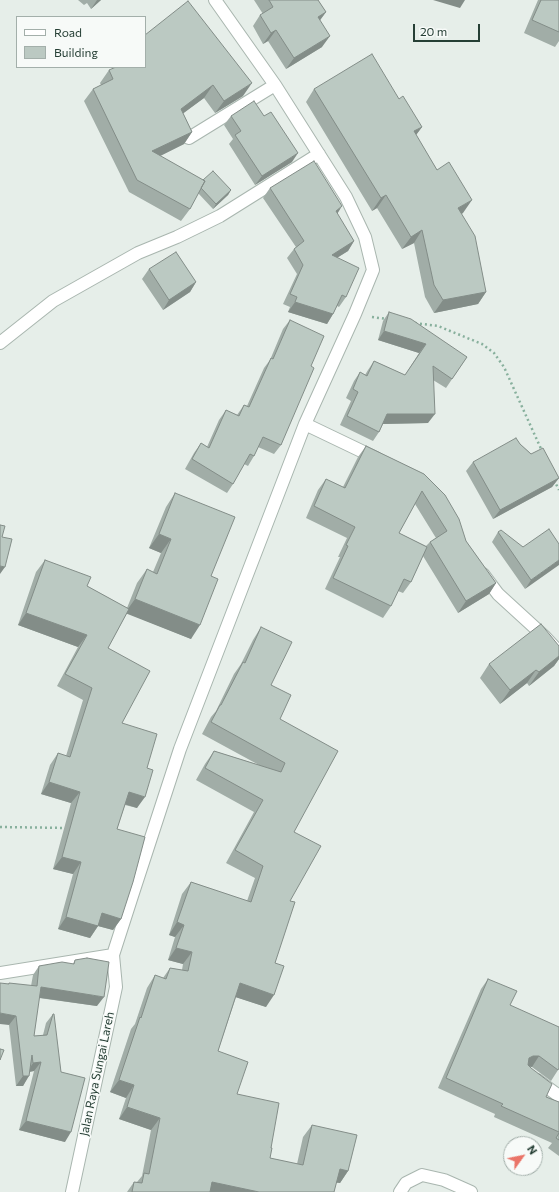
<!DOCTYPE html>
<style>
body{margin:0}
#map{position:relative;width:559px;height:1192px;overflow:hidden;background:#e6eee9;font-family:Commissioner,sans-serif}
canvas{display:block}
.legend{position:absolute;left:16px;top:16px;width:130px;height:52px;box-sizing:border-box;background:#f7faf8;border:1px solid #a3afaa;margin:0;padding:5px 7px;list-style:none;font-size:12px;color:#263f35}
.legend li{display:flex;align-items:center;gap:8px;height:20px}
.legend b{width:20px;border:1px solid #a3afaa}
.north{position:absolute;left:503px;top:1136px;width:40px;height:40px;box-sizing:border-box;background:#f7faf8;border:1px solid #a3afaa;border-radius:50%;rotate:57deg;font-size:11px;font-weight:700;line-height:16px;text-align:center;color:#263f35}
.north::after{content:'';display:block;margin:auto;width:14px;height:18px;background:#ea7468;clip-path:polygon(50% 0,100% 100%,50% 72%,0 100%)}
.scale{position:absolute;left:413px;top:24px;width:67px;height:18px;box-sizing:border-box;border:2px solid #263f35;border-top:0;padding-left:5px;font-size:12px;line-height:14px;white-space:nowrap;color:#263f35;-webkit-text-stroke:3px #f7faf8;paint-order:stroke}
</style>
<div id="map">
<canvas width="559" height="1192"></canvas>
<ul class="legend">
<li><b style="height:5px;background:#fff"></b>Road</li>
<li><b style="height:11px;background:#bbc9c2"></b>Building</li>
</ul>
<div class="north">N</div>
<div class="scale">20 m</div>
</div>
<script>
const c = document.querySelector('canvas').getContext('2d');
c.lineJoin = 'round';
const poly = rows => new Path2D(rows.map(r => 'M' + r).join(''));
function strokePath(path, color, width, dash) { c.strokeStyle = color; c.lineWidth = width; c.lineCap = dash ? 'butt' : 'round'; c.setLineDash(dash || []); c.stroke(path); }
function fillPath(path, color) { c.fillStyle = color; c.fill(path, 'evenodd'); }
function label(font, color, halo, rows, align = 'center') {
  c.font = font + ' Commissioner,sans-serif'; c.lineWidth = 3; c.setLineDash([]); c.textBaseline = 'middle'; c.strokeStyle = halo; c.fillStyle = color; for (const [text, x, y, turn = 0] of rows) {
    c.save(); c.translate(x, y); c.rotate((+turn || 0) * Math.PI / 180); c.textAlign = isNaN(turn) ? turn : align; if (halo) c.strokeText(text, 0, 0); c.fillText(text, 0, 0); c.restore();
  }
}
const minor = poly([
 [189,138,275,85],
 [0,343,53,301,138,253,177,237,220,216,319,154],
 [305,424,376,458],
 [483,574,498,594,545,637,559,652],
 [0,973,113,955],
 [537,1080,559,1096],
 [72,1192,116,987,113,955,132,896,180,749,305,424,355,314,373,270,365,237,346,197,275,85,215,0],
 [400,1192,406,1183,422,1175,444,1180,471,1192]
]);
strokePath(minor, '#a9b6af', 14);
strokePath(poly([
 [372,317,387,319],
 [415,323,438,326,482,344,494,353,504,367,542,451],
 [554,480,559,490],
 [0,827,68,828]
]), '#88b09d', 2.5, [2, 3]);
strokePath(minor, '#fff', 12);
fillPath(poly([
 [78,0,101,0,91,9,87,3,84,5],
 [254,0,318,0,326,12,320,20,322,47,286,69,268,41,263,44,253,26,260,15,263,14],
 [538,0,559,0,559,41,555,47,524,33],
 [145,35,243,96,215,113,204,98,183,113,192,132,184,144,160,156,203,180,231,190,228,195,213,209,198,193,190,209,181,221,129,192,84,101,93,89,101,85,100,83,109,70,145,67],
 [314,89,399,99,422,127,416,135,463,213,461,214,486,292,478,304,434,313,425,297,414,243,402,249,377,208,372,211,306,102],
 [231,116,292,162,255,185,229,144,233,139,224,125],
 [270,188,337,214,354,241,348,251,337,258,346,297,339,307,337,306,333,314,327,324,288,312,290,307,283,304,297,274,287,258,294,249,296,247,263,198],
 [149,269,196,282,190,292,163,310,142,279],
 [389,312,467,357,446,388,433,380,428,423,383,424,379,432,373,441,340,425,351,401,346,398,354,381,360,372,365,375,368,370,374,361,405,375,419,353,378,340,383,321],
 [290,320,311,366,281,445,274,454,258,447,254,456,248,466,244,464,233,484,227,493,185,469,194,453,201,443,207,447,219,420,226,410,237,415,244,405,247,406,264,368,270,360,283,329],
 [520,444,559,478,552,487,493,519,466,471,473,462],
 [366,446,424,474,466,541,496,583,489,594,458,613,423,556,411,582,403,593,398,591,391,606,383,618,325,589,340,557,338,557,347,538,306,518,318,490,326,479,343,487,358,457],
 [415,504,436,538,430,542,426,546,399,533],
 [175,493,211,576,191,639,127,613,108,648,122,723,147,768,137,808,125,805,117,829,121,919,113,930,98,926,90,938,58,929,73,874,53,869,71,803,41,794,50,765,58,753,66,756,83,700,57,686,78,647,18,625,36,572,45,560,87,586,127,608,137,583,147,569,153,572,161,553,149,548,166,507],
 [498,532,523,547,559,544,525,589,492,542],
 [261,627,271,685,280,719,294,832,290,901,275,963,266,1007,236,997,218,1051,237,1094,271,1148,270,1158,297,1164,303,1137,312,1125,348,1171,340,1183,336,1183,334,1192,127,1192,134,1182,137,1182,142,1176,151,1130,119,1119,126,1098,110,1092,131,1029,135,1024,147,988,155,975,163,978,170,968,182,970,183,964,168,960,175,937,169,935,182,894,191,882,247,901,255,878,226,863,254,812,196,780,205,764,214,751,259,765,202,734,211,717,216,711,234,674,241,664,253,640],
 [559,646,559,659,554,666,529,686,527,683,500,704,480,678,489,664],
 [75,960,97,1006,39,998,34,1036,43,1035,46,1023,53,1014,65,1142,19,1130,34,1071,30,1072,23,1086,16,1086,9,1025,8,984,9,983,31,986,33,975,39,966,73,964],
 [488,979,510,1005,558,1070,551,1081,532,1067,529,1066,546,1097,559,1102,559,1156,548,1148,552,1143,494,1117,495,1114,438,1088,481,989]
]), '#a1ada7');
fillPath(poly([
 [97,0,101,0,91,9],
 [433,0,465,0,460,8],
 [326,12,318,23,318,17],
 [276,30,268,41,263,44,271,33],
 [330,36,322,47,286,69,294,58],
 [252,83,243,96,215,113,224,101],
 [213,85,204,98,173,121,181,109],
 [422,127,413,139,414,131],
 [192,132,184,144,144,164,152,151],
 [298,153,292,162,255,185,262,176],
 [231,190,228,195,213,209,216,204],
 [386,195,377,208,372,211,381,198],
 [472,200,463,213,449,221,458,208],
 [342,206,336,216,336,211],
 [422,230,414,243,402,249,411,237],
 [354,241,348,251,325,265,332,255],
 [196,282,190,292,163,310,169,300],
 [486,292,478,304,434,313,443,300],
 [295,302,333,314,327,324,288,312],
 [384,331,426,344,419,353,378,340],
 [387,414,435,414,428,423,381,424],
 [559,478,552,487,493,519,500,510],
 [159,534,171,539,161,553,149,548],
 [559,560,559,565,525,589,531,580],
 [0,566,5,567,0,574],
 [496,583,489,594,458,613,466,601],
 [135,599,200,625,191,639,125,613],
 [26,613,87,635,78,647,18,625],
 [559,656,559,659,554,666,529,686,539,672],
 [536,670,527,683,500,704,510,690],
 [49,782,80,792,71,803,41,794],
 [129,792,145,797,137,808,121,803],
 [62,857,81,862,73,874,53,869],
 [102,913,121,919,113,930,98,926,90,938,58,929,66,917],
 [177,922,184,925,175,937,169,935],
 [176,948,192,952,183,964,168,960],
 [240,983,274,995,266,1007,232,996],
 [41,987,104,997,97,1006,34,997],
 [0,1013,16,1016,9,1025,0,1024],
 [533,1056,539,1056,532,1067,525,1066,529,1058],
 [41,1062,34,1071,27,1072,33,1063],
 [23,1076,29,1076,23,1086,16,1086],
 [119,1080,134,1085,126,1098,110,1092],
 [127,1107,160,1118,151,1130,119,1119],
 [26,1121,71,1132,65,1142,19,1130],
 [340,1169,348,1171,340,1183,331,1181],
 [212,1182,259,1192,205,1192]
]), '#838d88');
const building = poly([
 [269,0,318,0,326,12,318,17,330,36,294,58,276,30,271,33,260,15,273,7,269,0],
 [541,0,559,0,559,32,532,20,541,0],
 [188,1,252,83,224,101,213,85,181,109,192,132,152,151,205,181,190,209,137,180,93,89,113,79,109,70,116,67,145,67,145,35,188,1],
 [372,54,399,99,403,96,422,127,414,131,437,170,449,162,472,200,458,208,475,236,486,292,443,300,434,285,422,230,411,237,386,195,381,198,314,89,372,54],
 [254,101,264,116,271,112,298,153,262,176,235,135,241,131,231,116,254,101],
 [314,161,342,206,336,211,354,241,332,255,359,268,346,297,342,295,333,314,295,302,297,297,290,294,303,265,294,249,304,241,270,188,314,161],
 [213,171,231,190,216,204,201,188,205,181,203,180,213,171],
 [176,252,196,282,169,300,149,269,176,252],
 [389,312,411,319,467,357,452,379,433,366,435,414,387,414,379,432,347,416,358,392,353,389,360,372,367,376,374,361,405,375,426,344,384,331,389,312],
 [290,320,324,336,311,366,314,368,281,445,263,437,254,456,250,454,233,484,192,459,201,443,209,448,226,410,239,416,244,405,249,407,271,358,273,359,290,320],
 [516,438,520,444,531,454,543,448,559,478,500,510,473,462,516,438],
 [366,446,424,474,445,495,459,519,466,541,496,583,466,601,430,542,447,531,422,491,399,533,427,547,411,582,404,579,391,606,333,578,348,546,346,545,355,527,314,506,326,479,345,488,366,446],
 [175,493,235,517,211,576,218,579,200,625,135,599,147,569,157,574,171,539,159,534,175,493],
 [0,525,5,526,2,537,12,539,5,567,0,566,0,525],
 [549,529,559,544,559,560,531,580,498,532,501,530,523,547,549,529],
 [45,560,91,577,87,586,129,609,108,648,150,671,122,723,157,734,147,768,153,770,145,797,129,792,117,829,145,837,133,882,121,919,102,913,98,926,66,917,81,862,62,857,80,792,49,782,58,753,70,757,92,688,65,674,87,635,26,613,45,560],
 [541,624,559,646,559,656,539,672,536,670,510,690,489,664,541,624],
 [261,627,292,642,271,685,291,695,280,719,338,751,294,832,321,846,290,901,295,902,275,963,284,966,274,995,240,983,218,1051,248,1062,237,1094,279,1103,271,1148,272,1148,270,1158,303,1165,312,1125,357,1135,348,1171,340,1169,334,1192,259,1192,212,1182,210,1192,132,1192,134,1182,142,1183,144,1173,149,1174,160,1118,127,1107,134,1085,119,1080,140,1017,141,1018,155,975,166,979,170,968,188,971,192,952,176,948,184,925,177,922,191,882,251,902,263,866,235,850,263,800,205,768,214,751,281,772,285,763,211,722,220,705,221,705,243,662,245,663,261,627],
 [87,958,109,962,104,997,41,987,34,1036,47,1035,53,1014,54,1014,61,1072,85,1078,71,1132,26,1121,41,1062,33,1063,32,1055,29,1076,23,1076,16,1016,0,1013,0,983,9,984,9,983,37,986,39,966,62,962,74,964,75,960,87,958],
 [488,979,517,991,510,1005,559,1027,559,1068,558,1070,539,1056,533,1056,529,1058,528,1065,531,1068,552,1084,546,1097,559,1102,559,1132,501,1106,503,1104,446,1078,488,979],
 [0,1049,4,1050,0,1060,0,1049],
 [559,1133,559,1140,556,1138,559,1133]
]);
fillPath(building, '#bbc9c2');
strokePath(building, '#838d88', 1);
label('12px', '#263f35', '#f7faf8', [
 ["Jalan Raya Sungai Lareh",97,1074,-78]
]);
</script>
